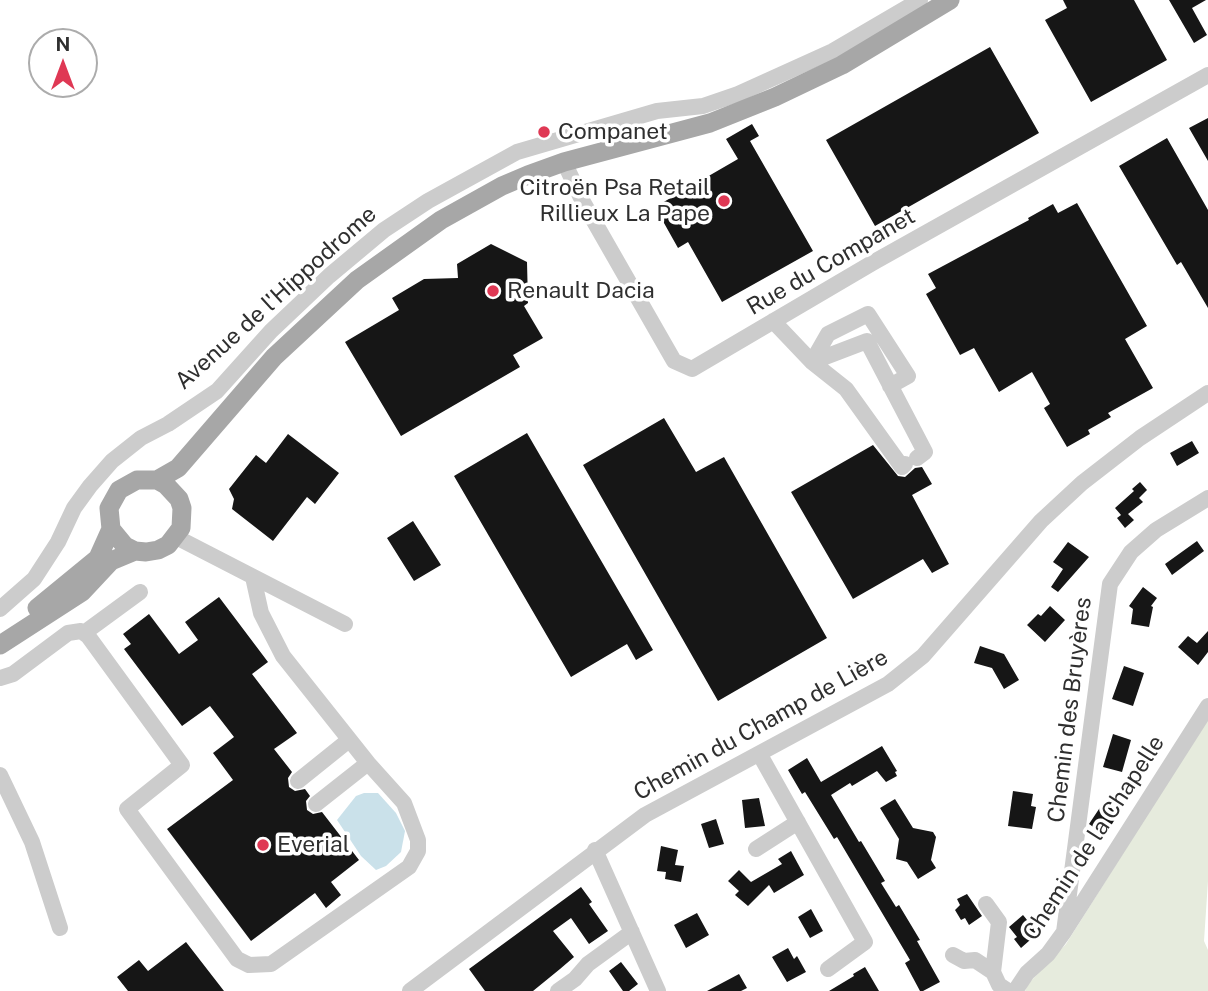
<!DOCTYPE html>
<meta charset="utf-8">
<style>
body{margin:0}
#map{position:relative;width:1208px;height:991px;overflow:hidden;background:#fff;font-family:"Public Sans",sans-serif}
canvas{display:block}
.north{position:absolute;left:28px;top:28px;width:70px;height:70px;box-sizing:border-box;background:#fff;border:2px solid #acacac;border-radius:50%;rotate:0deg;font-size:19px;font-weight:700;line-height:28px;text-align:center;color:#2f2f2f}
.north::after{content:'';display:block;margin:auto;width:24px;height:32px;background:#df3854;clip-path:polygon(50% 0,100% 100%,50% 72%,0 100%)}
</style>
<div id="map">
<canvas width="1208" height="991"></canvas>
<div class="north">N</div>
</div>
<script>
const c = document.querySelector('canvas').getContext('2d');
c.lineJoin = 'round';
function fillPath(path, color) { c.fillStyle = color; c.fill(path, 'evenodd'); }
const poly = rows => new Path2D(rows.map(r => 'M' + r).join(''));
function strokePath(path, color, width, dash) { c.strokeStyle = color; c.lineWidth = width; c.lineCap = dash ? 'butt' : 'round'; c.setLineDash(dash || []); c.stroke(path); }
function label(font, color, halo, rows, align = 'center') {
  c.font = font + ' "Public Sans",sans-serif'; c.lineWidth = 7; c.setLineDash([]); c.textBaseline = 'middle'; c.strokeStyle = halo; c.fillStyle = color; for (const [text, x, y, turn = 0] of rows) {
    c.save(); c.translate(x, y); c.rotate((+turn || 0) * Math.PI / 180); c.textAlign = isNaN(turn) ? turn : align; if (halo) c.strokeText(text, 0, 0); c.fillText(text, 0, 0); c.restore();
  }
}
fillPath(poly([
 [1208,718,1208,881,1204,941,1208,950,1208,991,1025,991,1028,984,1066,944]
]), '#e6ebdd');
fillPath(poly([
 [364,793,378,793,396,813,405,831,401,852,386,866,376,870,361,856,337,820,356,796]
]), '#cae1ea');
fillPath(poly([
 [1063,0,1134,0,1167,60,1091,102,1045,20,1067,8],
 [1169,0,1206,0,1192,8,1207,35,1194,43],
 [990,47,1039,133,875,226,826,140],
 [1208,118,1208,161,1189,128],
 [752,124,759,136,750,141,813,251,722,302,688,242,678,248,655,207,738,159,726,139],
 [1167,138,1208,210,1208,308,1181,262,1177,265,1119,166],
 [1077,203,1147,326,1125,339,1153,388,1108,413,1111,417,1088,430,1090,434,1067,447,1044,408,1050,404,1032,372,999,392,974,348,960,355,926,294,936,288,928,274,1029,220,1028,218,1053,204,1058,213],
 [491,244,527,262,528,303,524,306,543,338,513,355,520,367,401,436,345,342,399,310,392,298,424,279,458,278,457,264],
 [664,418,696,472,724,457,827,638,718,701,583,465],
 [527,433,653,650,636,660,627,644,571,677,454,476],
 [288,434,339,473,315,504,307,497,273,541,232,509,234,499,229,489,256,455,266,463],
 [1192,441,1199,453,1177,466,1170,453],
 [873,445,898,476,905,477,915,468,922,467,932,484,912,495,949,564,932,573,923,559,853,599,791,492],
 [1140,482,1147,490,1139,498,1143,502,1128,514,1134,520,1125,528,1117,518,1121,515,1115,508,1134,491,1132,489],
 [413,521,441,565,414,581,387,538],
 [1197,541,1204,551,1172,575,1165,564],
 [1068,542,1089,557,1058,592,1051,587,1063,569,1053,562],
 [1143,587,1157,598,1151,606,1153,607,1149,627,1131,624,1133,609,1129,606],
 [219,597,268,662,252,674,297,733,274,749,292,772,288,778,289,787,295,791,305,789,310,796,306,801,307,810,313,814,322,812,359,860,331,882,341,895,326,908,315,893,251,941,167,829,233,780,213,753,234,737,210,706,182,726,124,649,131,644,123,634,149,614,179,654,198,640,185,622],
 [1050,606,1065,620,1045,642,1027,625,1038,614,1041,616],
 [1208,631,1208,652,1198,665,1178,647,1188,636,1197,643],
 [980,646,1004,654,1019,680,1004,689,992,668,974,663],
 [1124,666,1144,673,1133,706,1112,699],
 [1113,734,1131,740,1122,772,1103,767],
 [882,746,897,771,895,772,897,776,886,782,877,771,852,786,850,783,831,795,859,842,861,841,885,881,881,883,896,907,899,905,920,940,917,941,940,982,923,991,920,991,905,963,910,960,837,837,834,839,805,792,802,794,788,770,807,758,821,782],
 [1013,791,1033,794,1031,806,1036,807,1032,829,1008,826],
 [759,798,765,826,745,828,742,800],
 [895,799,913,828,933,832,936,837,931,860,936,868,918,879,907,862,896,859,899,839,880,808],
 [1103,803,1119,813,1105,835,1089,824],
 [716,819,724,844,709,848,701,824],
 [661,846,678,850,675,865,684,866,681,882,665,879,666,872,657,871],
 [791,851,804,875,774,893,769,885,748,906,735,895,739,891,728,881,739,870,751,882,782,864,778,859],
 [581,887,592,902,589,904,608,931,589,944,571,918,553,931,574,957,560,969,533,991,485,991,469,969],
 [967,894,982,916,969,925,965,918,961,920,955,910,960,905,957,899],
 [811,909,823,931,810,938,798,917],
 [697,913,709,935,686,948,674,925],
 [1023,915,1038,933,1021,948,1014,939,1017,937,1009,927],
 [186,942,224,991,128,991,117,977,139,960,148,971],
 [788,948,794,959,797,956,806,972,787,982,772,957],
 [621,962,638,984,629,991,623,991,609,971],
 [865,967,879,991,829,991,854,976,853,974],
 [739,974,747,988,741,991,707,991]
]), '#161616');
strokePath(poly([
 [564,162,583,202,674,361,692,369,874,262,1208,75],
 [773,321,812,362,846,389,902,467,905,464],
 [812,362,867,341,925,452,917,458],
 [812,362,828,334,868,314,908,376,890,386],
 [176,537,345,624],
 [0,609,34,579,58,542,74,508,90,486,112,461,141,438,168,424,217,391,271,331,329,276,384,230,428,201,517,152,657,111,703,106,738,94,833,51,920,0],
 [84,633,140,592],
 [0,678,13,674,68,633,81,631,88,636,182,765,127,809,237,959,249,965,271,964,409,867,418,851,418,840,404,803,368,763,283,656,261,613,253,577],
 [760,755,865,942,828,969],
 [0,775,32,842,60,928],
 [298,781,349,740],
 [316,804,368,763],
 [756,849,798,822],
 [595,850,658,991],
 [986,904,999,922,993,972],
 [1064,932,1110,584,1131,552,1156,530,1208,498],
 [953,955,964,961,975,960,993,972,999,985,1008,991],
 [410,991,645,815,888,684,923,656,1041,521,1082,483,1140,438,1208,393],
 [558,991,575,979,588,964,632,932],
 [1015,991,1027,973,1048,954,1064,932,1208,706]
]), '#ccc', 16);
strokePath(poly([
 [157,480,166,485,179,499,182,508,181,528,168,545,158,550,146,552,135,551,125,546,111,529,109,508,119,490,137,480,157,480,178,468,274,357,357,280,441,220,502,186,528,175,564,162,710,123,775,97,842,65,950,0],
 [37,608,98,558,111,529],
 [0,645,82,592,111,561,135,551]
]), '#a7a7a7', 19);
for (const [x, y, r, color] of [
 [544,132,7,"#df3854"],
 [724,201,7,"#df3854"],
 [493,291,7,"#df3854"],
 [263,845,7,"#df3854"]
]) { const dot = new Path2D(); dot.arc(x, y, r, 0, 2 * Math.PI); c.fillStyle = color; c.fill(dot); strokePath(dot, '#fff', 2.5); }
label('23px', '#2f2f2f', '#fff', [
 ["Companet",558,132],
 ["Citroën Psa Retail",710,188,"right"],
 ["Rillieux La Pape",710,214,"right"],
 ["Renault Dacia",507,291],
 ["Everial",277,845]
], 'left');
label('23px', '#2f2f2f', '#fff', [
 ["Rue du Companet",831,262,-30],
 ["Avenue de l'Hippodrome",276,298,-42],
 ["Chemin des Bruyères",1070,710,-83],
 ["Chemin du Champ de Lière",761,725,-29],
 ["Chemin de la Chapelle",1094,838,-57]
]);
</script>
